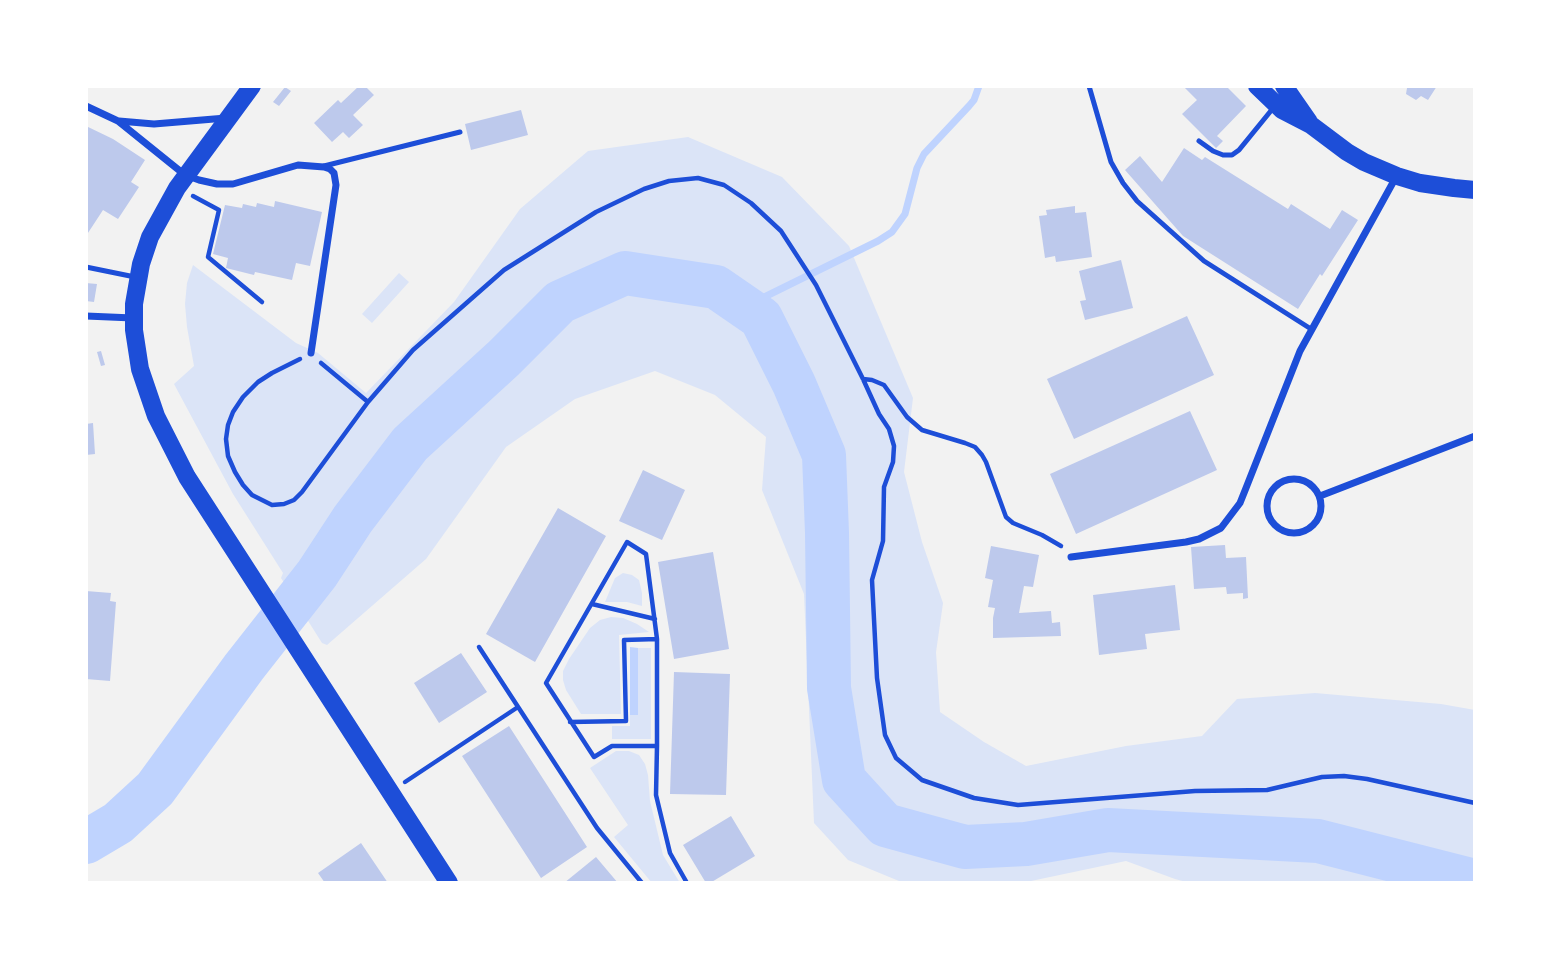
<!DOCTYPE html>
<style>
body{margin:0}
#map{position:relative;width:1561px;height:969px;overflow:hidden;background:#f2f2f2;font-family:Lato,sans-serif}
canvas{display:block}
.frame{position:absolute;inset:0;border:88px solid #fff;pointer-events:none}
</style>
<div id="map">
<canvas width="1561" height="969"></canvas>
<div class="frame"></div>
</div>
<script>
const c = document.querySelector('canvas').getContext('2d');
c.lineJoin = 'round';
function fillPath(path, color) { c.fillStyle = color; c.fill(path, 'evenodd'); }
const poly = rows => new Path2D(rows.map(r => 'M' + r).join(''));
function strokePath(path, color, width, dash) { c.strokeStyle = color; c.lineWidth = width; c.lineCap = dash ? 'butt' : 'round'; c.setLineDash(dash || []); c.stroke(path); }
fillPath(poly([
 [688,137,782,177,849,246,913,398,904,472,922,542,943,603,936,652,940,712,984,742,1026,766,1126,746,1202,736,1237,699,1315,693,1441,704,1475,710,1475,883,1190,883,1175,879,1126,861,1031,881,945,883,899,881,848,860,814,823,804,594,762,490,766,437,715,395,655,371,575,399,506,447,426,559,327,645,322,643,281,578,283,573,233,494,174,384,194,366,187,327,185,304,187,283,193,265,296,343,318,353,366,393,454,302,520,209,588,151],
 [399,273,409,282,372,323,362,314],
 [623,573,632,575,639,580,642,593,642,606,627,602,605,602,615,578],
 [611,617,623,618,637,624,649,632,619,635,621,714,581,714,566,690,563,680,563,671,569,659,590,628,600,620],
 [638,648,651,648,651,739,612,739,612,726,630,726,630,715,638,715],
 [616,751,629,751,639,755,645,764,648,775,650,801,663,855,680,883,652,883,614,837,628,825,590,768]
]), '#dbe4f7');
fillPath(poly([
 [630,647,638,648,638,715,630,715]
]), '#bfd3fe');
strokePath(poly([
 [744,307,878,241,892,232,905,214,917,168,924,154,969,106,974,100,979,86]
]), '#bfd3fe', 7);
strokePath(poly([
 [86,842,118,823,155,789,244,667,317,574,353,519,410,444,504,358,560,302,625,273,716,287,761,318,794,384,824,455,827,533,829,688,844,780,885,825,965,847,1026,844,1108,830,1318,841,1475,881]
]), '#bfd3fe', 44);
fillPath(poly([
 [359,86,365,86,374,95,353,115,363,125,349,138,343,132,332,142,314,123,338,100,341,103],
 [1183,86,1226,86,1246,106,1217,136,1223,141,1216,148,1182,114,1197,100],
 [1402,86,1437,86,1428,100,1421,96,1416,100,1406,94,1407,88],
 [285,87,291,91,279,106,273,102],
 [521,110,528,135,471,150,465,124],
 [86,126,113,139,145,160,131,182,139,187,118,219,103,210,86,236],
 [1184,148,1202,160,1205,157,1288,209,1291,204,1330,229,1342,210,1358,220,1322,276,1320,274,1298,309,1183,236,1125,170,1140,156,1162,182],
 [275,201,322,212,310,266,296,263,292,280,255,272,254,275,226,268,228,258,213,254,225,205,242,208,243,204,256,207,257,203,274,207],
 [1075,206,1075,213,1086,212,1092,257,1056,262,1055,256,1045,258,1039,216,1047,215,1046,210],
 [1121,260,1133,308,1085,320,1080,301,1086,300,1079,271],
 [86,283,97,284,94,302,86,301],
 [1187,316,1214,375,1074,439,1047,379],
 [101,351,105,365,101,366,97,352],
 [1190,411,1217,470,1076,534,1050,474],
 [93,423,95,454,86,455,86,424],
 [643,470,685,490,662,540,619,521],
 [558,508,606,536,535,662,486,634],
 [1225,545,1226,558,1246,557,1248,598,1243,599,1243,593,1227,594,1226,587,1194,589,1191,547],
 [991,546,1039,555,1033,587,1024,586,1019,613,1051,611,1052,623,1060,622,1061,636,993,638,993,618,995,608,988,607,993,580,985,578],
 [713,552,729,649,674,659,658,562],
 [1175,585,1180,630,1145,634,1147,649,1099,655,1093,595],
 [86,591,111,593,110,601,116,602,110,681,86,679],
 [461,653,487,692,439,723,414,683],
 [674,672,730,674,726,795,670,794],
 [509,726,587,847,541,878,462,756],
 [731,816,755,856,710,883,706,883,683,845],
 [361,843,388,883,325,883,318,873],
 [596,857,618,883,564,883]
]), '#bdc9ec');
strokePath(poly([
 [193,196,219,210,208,257,262,302],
 [300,359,272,373,258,382,243,397,233,412,228,425,226,439,228,456,235,472,243,485,252,495,272,505,284,504,294,500,302,492,368,402,413,350,504,270,596,212,644,189,669,181,698,178,724,185,751,203,781,231,816,285,863,379,879,414,889,429,894,446,893,462,884,487,883,541,872,580,877,678,885,735,896,758,922,780,974,798,1018,805,1195,791,1267,790,1322,777,1344,776,1367,779,1475,803],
 [321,363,368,402],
 [863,379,872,380,884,385,907,417,922,430,965,443,975,447,982,455,986,462,1006,517,1013,523,1042,535,1061,546],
 [592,604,655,619],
 [479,647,597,828,642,883],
 [570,722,626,721,624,640,657,639],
 [657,746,612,746,594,757,546,683,627,542,646,554,657,639,657,746,656,795,670,853,687,883],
 [405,782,518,707]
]), '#1d4ed8', 4.5);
strokePath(poly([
 [1089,86,1111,162,1123,183,1137,201,1204,261,1311,329],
 [1199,141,1213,151,1223,155,1232,155,1239,150,1274,107],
 [324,166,460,132],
 [86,267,135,277]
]), '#1d4ed8', 5);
strokePath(poly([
 [86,106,118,121,185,175,199,180,217,184,233,184,298,165,324,167,330,169,334,173,336,185,311,353],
 [119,121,154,124,226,118],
 [86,316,133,318],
 '1267 506a27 27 0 1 1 54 0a27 27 0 1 1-54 0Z',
 [1320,496,1475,436],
 [1071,557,1186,542,1199,539,1221,528,1240,503,1246,488,1300,351,1396,177]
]), '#1d4ed8', 7);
strokePath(poly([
 [252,86,177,188,150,237,141,264,134,304,134,330,140,369,156,416,187,477,449,883],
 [1257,86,1282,110,1311,125,1347,152,1364,162,1397,176,1420,183,1454,188,1475,190],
 [1284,86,1309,122]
]), '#1d4ed8', 18);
</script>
